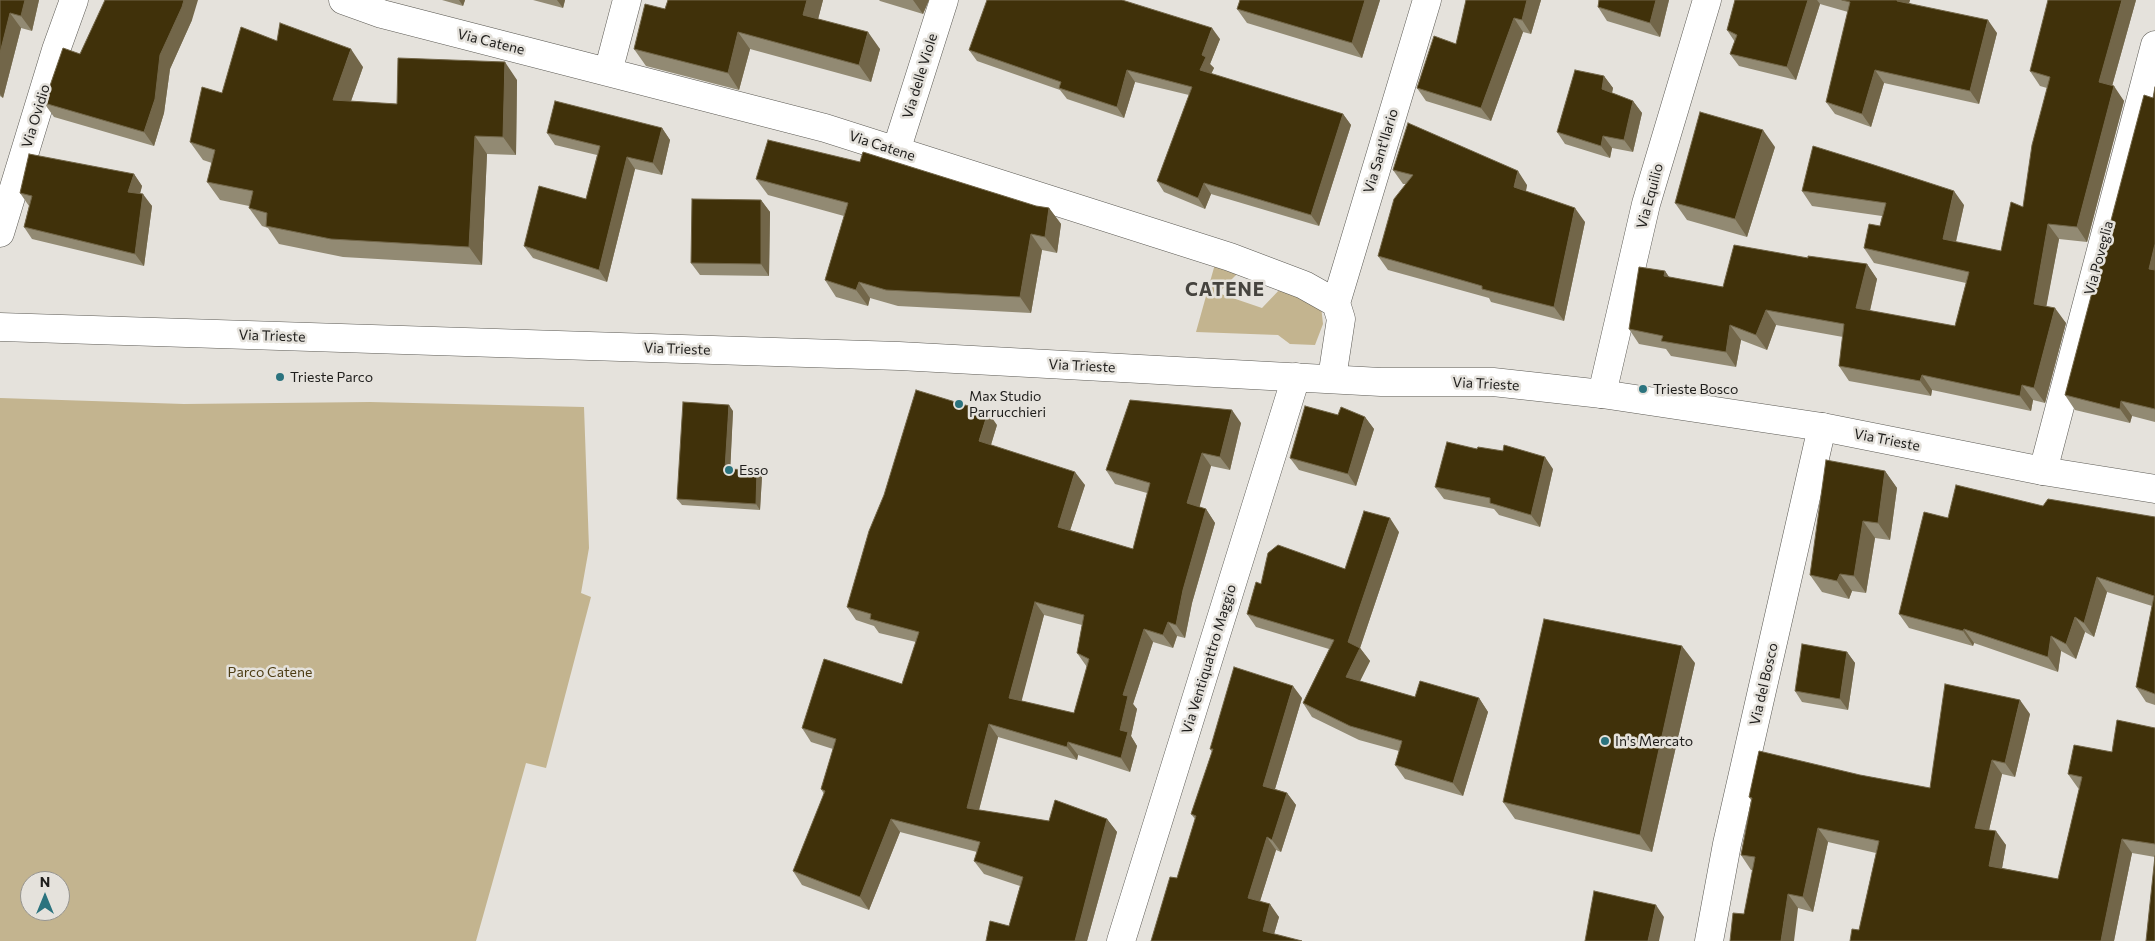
<!DOCTYPE html>
<style>
body{margin:0}
#map{position:relative;width:2155px;height:941px;overflow:hidden;background:#e5e2dc;font-family:Commissioner,sans-serif}
canvas{display:block}
.north{position:absolute;left:20px;top:871px;width:50px;height:50px;box-sizing:border-box;background:#e5e2dc;border:1px solid #96948f;border-radius:50%;rotate:0deg;font-size:14px;font-weight:700;line-height:20px;text-align:center;color:#1f1e1c}
.north::after{content:'';display:block;margin:auto;width:18px;height:22px;background:#2b737e;clip-path:polygon(50% 0,100% 100%,50% 72%,0 100%)}
</style>
<div id="map">
<canvas width="2155" height="941"></canvas>
<div class="north">N</div>
</div>
<script>
const c = document.querySelector('canvas').getContext('2d');
c.lineJoin = 'round';
function fillPath(path, color) { c.fillStyle = color; c.fill(path, 'evenodd'); }
const poly = rows => new Path2D(rows.map(r => 'M' + r).join(''));
function strokePath(path, color, width, dash) { c.strokeStyle = color; c.lineWidth = width; c.lineCap = dash ? 'butt' : 'round'; c.setLineDash(dash || []); c.stroke(path); }
function label(font, color, halo, rows, align = 'center') {
  c.font = font + ' Commissioner,sans-serif'; c.lineWidth = 5; c.setLineDash([]); c.textBaseline = 'middle'; c.strokeStyle = halo; c.fillStyle = color; for (const [text, x, y, turn = 0] of rows) {
    c.save(); c.translate(x, y); c.rotate((+turn || 0) * Math.PI / 180); c.textAlign = isNaN(turn) ? turn : align; if (halo) c.strokeText(text, 0, 0); c.fillText(text, 0, 0); c.restore();
  }
}
fillPath(poly([
 [1215,264,1239,272,1218,293,1262,308,1283,286,1321,306,1323,324,1315,345,1290,344,1278,335,1196,332],
 [0,398,184,404,370,402,584,407,589,548,581,593,591,597,546,768,526,763,476,941,0,941],
 [30,881,60,881,60,911,30,911]
]), '#c3b48f');
const minor = poly([
 [343,0,382,14,825,128,1230,257,1304,285,1336,303,1341,319,1332,378],
 [608,72,627,0],
 [896,151,944,0],
 [0,233,56,50,74,0],
 [1336,303,1427,0],
 [1602,394,1646,204,1707,0],
 [2043,471,2155,45],
 [1121,941,1296,377],
 [1709,941,1727,844,1822,427]
]);
const tertiary = poly([
 [0,327,899,356,1381,382,1493,382,1602,394,1822,427,2043,471,2155,489]
]);
strokePath(minor, '#5d5b55', 29);
strokePath(tertiary, '#5d5b55', 29);
strokePath(minor, '#fff', 28);
strokePath(tertiary, '#fff', 28);
fillPath(poly([
 [0,0,39,0,32,31,21,28,3,98,0,96],
 [442,0,465,0,463,6],
 [533,0,565,0,563,8],
 [668,0,823,0,818,19,880,49,871,82,750,49,739,90,646,66,634,49,665,9],
 [879,0,929,0,923,14,880,1],
 [1380,0,1362,58,1247,23,1237,9],
 [1466,0,1541,0,1531,34,1523,32,1491,121,1426,101,1417,88,1456,44],
 [1599,0,1669,0,1660,37,1607,21,1598,7],
 [1735,0,1910,0,1909,3,1997,33,1979,104,1884,83,1871,127,1835,114,1826,102,1848,12,1820,4,1796,80,1739,66,1730,54,1735,42,1727,30],
 [2136,0,2112,86,2124,101,2087,242,2059,239,2046,306,2066,323,2045,403,2033,400,2031,411,1932,390,1931,396,1849,381,1839,366,1843,337,1776,325,1767,350,1741,340,1736,367,1671,356,1666,349,1639,344,1629,329,1665,271,1669,277,1723,287,1808,258,1867,264,1877,279,1870,311,1955,326,1966,283,1874,263,1864,248,1880,226,1882,216,1812,206,1802,191,1964,205,1956,242,2001,251,2023,207,2047,88,2040,86,2030,71],
 [192,20,170,69,164,113,154,146,54,117,44,103,80,54],
 [1220,39,1210,64,1214,68,1211,74,1343,114,1351,125,1319,226,1211,194,1205,209,1164,192,1157,181,1189,95,1135,82,1124,118,1067,99,1060,90,977,61,969,50],
 [277,41,363,67,351,101,397,104,517,80,516,155,487,154,482,265,343,257,279,244,268,228,262,226,249,208,249,206,220,200,207,182,212,163,203,160,190,142],
 [1604,76,1613,88,1612,93,1633,101,1642,113,1633,152,1612,148,1610,158,1565,144,1557,132],
 [2155,87,2155,422,2132,416,2130,423,2075,410,2065,395,2153,98],
 [662,128,670,140,662,175,635,169,607,282,533,258,524,246,586,199,597,155,555,145,547,133],
 [1775,147,1747,237,1687,220,1675,203],
 [1393,170,1527,185,1526,191,1585,222,1564,321,1491,302,1489,298,1388,270,1378,256,1406,184,1403,184],
 [134,174,142,186,140,194,152,206,144,266,32,239,24,227,29,206,20,193],
 [756,179,1049,208,1061,224,1057,253,1042,250,1031,313,898,306,870,298,868,306,836,297,825,280,844,216,768,195],
 [761,200,770,212,769,276,700,275,691,263],
 [733,411,730,469,757,470,762,476,760,510,682,505,677,499],
 [1338,415,1365,417,1374,429,1356,486,1299,470,1290,458],
 [1241,423,1230,470,1211,466,1199,507,1206,509,1215,523,1192,603,1185,638,1177,636,1173,648,1153,642,1133,704,1137,709,1131,736,1137,746,1130,772,1078,755,1077,760,998,737,979,810,1049,821,1107,819,1117,832,1087,941,986,941,1009,926,1020,886,984,874,974,861,977,852,900,832,869,910,802,885,793,871,824,794,821,789,833,749,811,742,802,728,902,684,916,642,879,633,874,626,856,620,847,607,997,425,991,445,1085,485,1070,530,1133,549,1147,493,1115,484,1106,470],
 [1044,615,1082,625,1077,653,1087,667,1074,713,1021,701],
 [1553,469,1540,527,1499,515,1494,509,1444,499,1435,487],
 [1885,471,1897,488,1890,540,1875,538,1866,593,1852,591,1849,599,1822,592,1810,575],
 [2043,506,2155,517,2155,705,2146,702,2136,687,2152,606,2107,592,2094,637,2085,632,2076,659,2061,651,2058,672,1974,643,1973,646,1909,628,1899,614,1948,518],
 [1399,532,1360,648,1370,661,1360,681,1415,697,1479,698,1488,712,1463,796,1405,779,1395,765,1399,751,1359,740,1312,717,1303,703,1329,649,1256,627,1247,614,1261,584,1345,569],
 [1847,652,1855,663,1848,710,1802,702,1795,691],
 [1695,663,1652,852,1515,819,1503,802],
 [1302,698,1275,789,1287,793,1296,805,1281,852,1276,850,1260,901,1279,917,1274,934,1151,941,1177,878,1195,819,1191,814,1212,752,1210,749],
 [2030,714,2015,777,2002,774,1989,830,2006,845,2002,868,2058,879,2079,789,2078,788,2068,774,2112,752,2155,728,2155,941,2155,857,2132,853,2114,941,1859,930,1876,853,1828,842,1813,912,1798,908,1744,914,1753,870,1751,870,1741,855,1751,800,1749,797,1860,775,1930,788]
]), '#928a73');
fillPath(poly([
 [25,0,39,0,32,31,21,16],
 [184,0,198,0,192,20,170,69,164,113,154,146,144,132,160,55],
 [459,0,465,0,463,6],
 [557,0,565,0,563,8],
 [807,0,823,0,815,31,803,15],
 [913,0,929,0,923,14],
 [1365,0,1380,0,1362,58,1352,43],
 [1527,0,1541,0,1531,34,1522,20],
 [1656,0,1669,0,1660,37,1650,23],
 [1808,0,1817,0,1820,4,1796,80,1787,67],
 [1897,0,1910,0,1906,13],
 [2122,0,2136,0,2109,97,2099,82],
 [10,13,21,28,3,98,0,94,0,53],
 [1514,18,1523,32,1491,121,1481,108],
 [1988,20,1997,33,1979,104,1970,91],
 [1212,28,1220,39,1210,64,1214,68,1207,82,1200,70,1202,55],
 [738,32,750,49,739,90,728,73],
 [868,32,880,49,871,82,859,65],
 [351,49,363,67,345,118,333,100],
 [505,62,517,80,516,155,503,137],
 [1127,70,1135,82,1124,118,1117,107],
 [1875,70,1884,83,1871,127,1862,114],
 [1604,76,1613,88,1610,101,1602,89],
 [2114,86,2124,101,2087,242,2077,227],
 [1633,101,1642,113,1633,152,1624,140],
 [1343,114,1351,125,1319,226,1311,215],
 [662,128,670,140,662,175,653,163],
 [1763,130,1775,147,1747,237,1735,219],
 [475,136,487,154,482,265,469,247],
 [1603,136,1612,148,1610,158,1601,146],
 [627,157,635,169,607,282,599,270],
 [1518,171,1527,185,1524,200,1514,187],
 [134,174,142,186,137,204,128,192],
 [1204,183,1211,194,1205,209,1198,198],
 [1954,191,1964,205,1953,254,1943,239],
 [143,194,152,206,144,266,135,254],
 [761,200,770,212,769,276,761,264],
 [1049,208,1061,224,1057,253,1045,237],
 [1575,208,1585,222,1564,321,1554,307],
 [2048,224,2059,239,2044,319,2034,304],
 [1031,234,1042,250,1031,313,1020,297],
 [2155,244,2155,277,2149,269],
 [1867,264,1877,279,1867,323,1856,308],
 [1665,271,1675,286,1664,276],
 [859,282,870,298,868,306,856,290],
 [2055,308,2066,323,2045,403,2034,388],
 [1766,310,1776,325,1767,350,1756,335],
 [1730,325,1741,340,1736,367,1726,352],
 [1922,375,1932,390,1931,396,1920,381],
 [2022,385,2033,400,2031,411,2020,396],
 [2121,401,2132,416,2130,423,2120,409],
 [729,405,733,411,730,475,725,469],
 [1232,410,1241,423,1230,470,1220,457],
 [988,412,997,425,988,454,979,441],
 [1365,417,1374,429,1356,486,1348,474],
 [1202,453,1211,466,1197,516,1187,503],
 [1545,457,1553,469,1540,527,1531,515],
 [757,470,762,476,760,510,756,504],
 [1885,471,1897,488,1890,540,1878,523],
 [1075,472,1085,485,1067,540,1058,527],
 [1206,509,1215,523,1192,603,1185,638,1176,625,1183,590],
 [1390,518,1399,532,1360,648,1370,661,1355,691,1346,677,1348,642],
 [1863,521,1875,538,1866,593,1854,576],
 [1840,574,1852,591,1849,599,1837,581],
 [2097,577,2107,592,2094,637,2084,623],
 [1035,602,1044,615,1019,711,1009,698],
 [2075,617,2085,632,2076,659,2066,644],
 [1168,622,1177,636,1173,648,1163,635],
 [1144,629,1153,642,1133,704,1137,709,1131,736,1137,746,1130,772,1121,758,1120,730,1123,695],
 [1964,629,1974,643,1973,646,1963,631],
 [2051,636,2061,651,2058,672,2048,657],
 [1682,646,1695,663,1652,852,1640,835],
 [1847,652,1855,663,1848,710,1840,699],
 [1293,686,1302,698,1272,799,1263,786],
 [1479,698,1488,712,1463,796,1453,783],
 [2020,700,2030,714,2015,777,2005,763],
 [989,724,998,737,976,821,967,808],
 [1068,742,1078,755,1077,760,1067,747],
 [1992,760,2002,774,1986,843,1975,828],
 [1287,793,1296,805,1281,852,1272,840],
 [891,819,900,832,869,910,860,897],
 [1107,819,1117,832,1087,941,1075,941],
 [1818,828,1828,842,1813,912,1803,897],
 [1996,831,2006,845,2000,880,1989,866],
 [1267,837,1276,850,1257,911,1248,898],
 [2122,839,2132,853,2114,941,2101,941],
 [1788,894,1798,908,1794,941,1781,941],
 [1270,904,1279,917,1272,941,1263,931],
 [1656,905,1664,917,1659,941,1648,941]
]), '#726649');
const building = poly([
 [0,0,25,0,21,16,10,13,0,53,0,0],
 [105,0,184,0,182,7,160,55,155,99,144,132,44,103,63,48,80,54,105,0],
 [668,0,807,0,803,15,868,32,859,65,738,32,728,73,634,49,645,4,665,9,668,0],
 [987,0,1122,0,1212,28,1202,55,1206,57,1200,70,1343,114,1311,215,1204,183,1198,198,1157,181,1192,87,1127,70,1117,107,1059,88,1061,82,969,50,987,0],
 [1240,0,1365,0,1352,43,1237,9,1240,0],
 [1466,0,1527,0,1522,20,1514,18,1481,108,1417,88,1434,36,1456,44,1466,0],
 [1599,0,1656,0,1650,23,1598,7,1599,0],
 [1735,0,1808,0,1787,67,1730,54,1737,35,1727,30,1735,0],
 [1842,0,1897,0,1897,1,1988,20,1970,91,1875,70,1862,114,1826,102,1850,2,1842,0],
 [2048,0,2122,0,2099,82,2114,86,2077,227,2048,224,2034,304,2055,308,2034,388,2022,385,2020,396,1922,375,1920,381,1839,366,1844,324,1766,310,1756,335,1730,325,1726,352,1661,341,1663,336,1629,329,1639,267,1665,271,1664,276,1723,287,1734,245,1808,258,1808,256,1867,264,1856,308,1955,326,1969,272,1864,248,1869,224,1880,226,1886,203,1802,191,1813,146,1871,164,1954,191,1943,239,2001,251,2011,202,2023,207,2032,145,2050,77,2030,71,2048,0],
 [280,23,351,49,333,100,397,104,398,58,505,62,503,137,475,136,469,247,331,239,266,226,267,213,249,208,253,191,207,182,215,150,190,142,202,87,222,93,241,27,277,41,280,23],
 [1575,70,1604,76,1602,89,1633,101,1624,140,1603,136,1601,146,1557,132,1575,70],
 [2155,87,2155,244,2149,269,2155,270,2155,409,2121,401,2120,409,2065,395,2144,95,2153,98,2155,87],
 [555,101,662,128,653,163,627,157,599,270,524,246,539,186,586,199,600,146,547,133,555,101],
 [1700,112,1763,130,1735,219,1675,203,1700,112],
 [1408,123,1518,171,1514,187,1575,208,1554,307,1482,289,1482,286,1378,256,1394,199,1413,175,1393,170,1408,123],
 [768,140,860,162,863,152,1036,206,1049,208,1045,237,1031,234,1020,297,886,290,859,282,856,290,825,280,848,203,756,179,768,140],
 [29,154,134,174,128,192,143,194,135,254,24,227,32,196,20,193,29,154],
 [692,199,761,200,761,264,691,263,692,199],
 [916,390,988,412,979,441,1075,472,1058,527,1133,549,1150,483,1106,470,1130,400,1232,410,1220,457,1202,453,1187,503,1206,509,1183,590,1176,625,1168,622,1163,635,1144,629,1123,695,1128,696,1120,730,1128,732,1121,758,1068,742,1067,747,989,724,967,808,1049,821,1055,800,1107,819,1075,941,986,941,990,921,1009,926,1023,877,974,861,980,842,891,819,860,897,793,871,825,791,821,789,836,739,802,728,824,659,902,684,919,632,870,619,871,614,847,607,869,531,884,495,916,390],
 [1035,602,1084,615,1077,653,1089,659,1074,713,1009,698,1035,602],
 [683,402,729,405,725,469,757,470,756,504,677,499,683,402],
 [1305,406,1338,415,1341,407,1365,417,1348,474,1290,458,1305,406],
 [1447,442,1477,449,1478,447,1503,451,1504,445,1545,457,1531,515,1490,503,1490,498,1435,487,1447,442],
 [1826,460,1885,471,1878,523,1863,521,1854,576,1840,574,1837,581,1810,575,1826,460],
 [1956,485,2043,506,2048,499,2155,517,2155,694,2136,687,2154,596,2097,577,2084,623,2075,617,2066,644,2051,636,2048,657,1964,629,1963,631,1899,614,1924,512,1948,518,1956,485],
 [1364,511,1390,518,1348,642,1360,648,1346,677,1415,697,1420,681,1479,698,1453,783,1395,765,1402,741,1350,726,1303,703,1334,640,1247,614,1256,582,1261,584,1268,553,1278,545,1345,569,1364,511],
 [1544,619,1682,646,1640,835,1503,802,1544,619],
 [1802,644,1847,652,1840,699,1795,691,1802,644],
 [1234,667,1293,686,1263,786,1287,793,1272,840,1267,837,1248,898,1270,904,1263,931,1302,941,1151,941,1170,877,1177,878,1196,816,1191,814,1213,749,1210,749,1234,667],
 [1945,684,2020,700,2005,763,1992,760,1975,828,1996,831,1989,866,2058,879,2082,777,2068,774,2074,745,2112,752,2117,720,2155,728,2155,844,2122,839,2101,941,1850,941,1852,929,1859,930,1879,841,1818,828,1803,897,1788,894,1781,941,1730,941,1733,913,1744,914,1755,857,1741,855,1752,798,1749,797,1759,751,1860,775,1930,788,1945,684],
 [2155,856,2155,941,2146,941,2155,856],
 [1594,891,1656,905,1648,941,1585,941,1594,891]
]);
fillPath(building, '#40310a');
strokePath(building, '#726649', 1);
for (const [x, y, r, color] of [
 [280,377,5,"#2b737e"],
 [1643,389,5,"#2b737e"],
 [959,404,5,"#2b737e"],
 [729,470,5,"#2b737e"],
 [1605,741,5,"#2b737e"]
]) { const dot = new Path2D(); dot.arc(x, y, r, 0, 2 * Math.PI); c.fillStyle = color; c.fill(dot); strokePath(dot, '#e5e2dc', 2); }
label('14px', '#1f1e1c', '#e5e2dc', [
 ["Via Catene",491,42,14],
 ["Via delle Viole",920,76,-73],
 ["Via Ovidio",36,116,-73],
 ["Via Catene",882,146,18],
 ["Via Sant'Ilario",1381,151,-73],
 ["Via Equilio",1650,196,-75],
 ["Via Poveglia",2099,258,-75],
 ["Via Trieste",272,336,2],
 ["Via Trieste",677,349,2],
 ["Via Trieste",1082,366,3],
 ["Via Trieste",1486,384,3],
 ["Via Trieste",1887,440,11],
 ["Via Ventiquattro Maggio",1209,659,-73],
 ["Via del Bosco",1764,684,-77]
]);
label('14px', '#1f1e1c', '#e5e2dc', [
 ["Trieste Parco",290,377],
 ["Trieste Bosco",1653,389],
 ["Max Studio",969,396],
 ["Parrucchieri",969,412],
 ["Esso",739,470],
 ["In's Mercato",1615,741]
], 'left');
label('14px', '#4d3d14', '#e5e2dc', [
 ["Parco Catene",270,672]
]);
c.letterSpacing = '1px';
label('bold 19px', '#46443f', '#e5e2dc', [
 ["CATENE",1225,290]
]);
c.letterSpacing = '0px';
</script>
